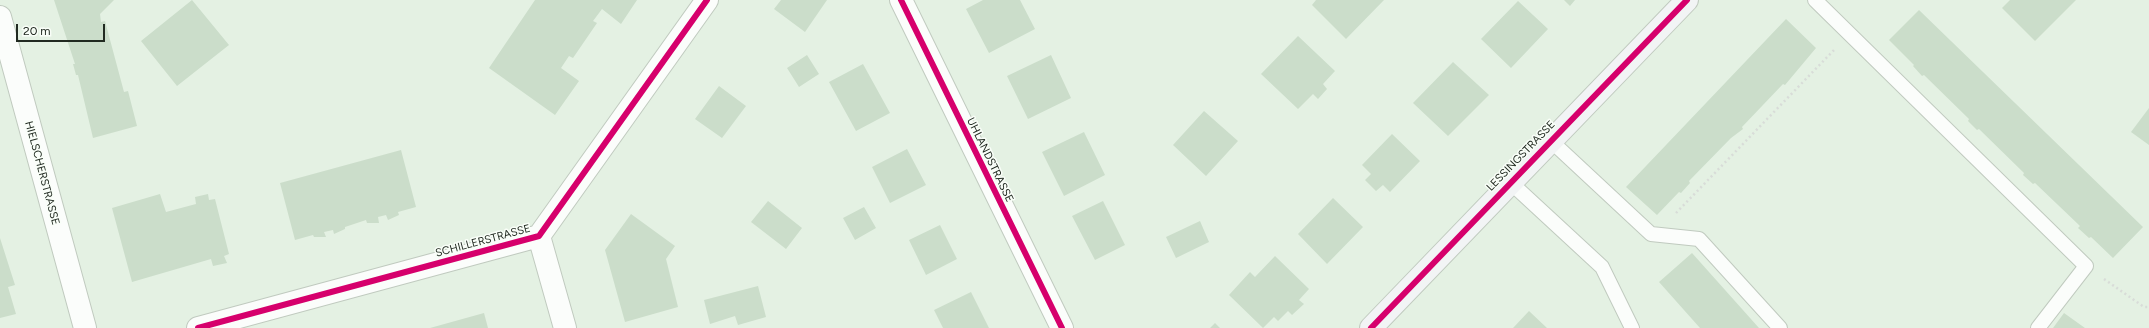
<!DOCTYPE html>
<style>
body{margin:0}
#map{position:relative;width:2149px;height:328px;overflow:hidden;background:#e4f1e3;font-family:Figtree,sans-serif}
canvas{display:block}
.scale{position:absolute;left:16px;top:24px;width:89px;height:18px;box-sizing:border-box;border:2px solid #212a21;border-top:0;padding-left:5px;font-size:12px;line-height:14px;white-space:nowrap;color:#212a21;-webkit-text-stroke:3px #f9fef8;paint-order:stroke}
</style>
<div id="map">
<canvas width="2149" height="328"></canvas>
<div class="scale">20 m</div>
</div>
<script>
const c = document.querySelector('canvas').getContext('2d');
c.lineJoin = 'round';
function fillPath(path, color) { c.fillStyle = color; c.fill(path, 'evenodd'); }
const poly = rows => new Path2D(rows.map(r => 'M' + r).join(''));
function strokePath(path, color, width, dash) { c.strokeStyle = color; c.lineWidth = width; c.lineCap = dash ? 'butt' : 'round'; c.setLineDash(dash || []); c.stroke(path); }
function label(font, color, halo, rows, align = 'center') {
  c.font = font + ' Figtree,sans-serif'; c.lineWidth = 3; c.setLineDash([]); c.textBaseline = 'middle'; c.strokeStyle = halo; c.fillStyle = color; for (const [text, x, y, turn = 0] of rows) {
    c.save(); c.translate(x, y); c.rotate((+turn || 0) * Math.PI / 180); c.textAlign = isNaN(turn) ? turn : align; if (halo) c.strokeText(text, 0, 0); c.fillText(text, 0, 0); c.restore();
  }
}
fillPath(poly([
 [54,0,114,0,100,14,101,22,105,21,124,92,128,91,137,126,93,138,78,75,76,75,73,64,75,64],
 [192,0,229,45,177,86,141,41],
 [535,0,637,0,621,24,602,9,593,21,597,23,573,58,569,56,561,68,579,81,555,115,489,68],
 [781,0,827,0,805,32,774,9],
 [983,0,1020,0,1035,29,989,53,966,9],
 [1316,0,1384,0,1346,39,1312,5],
 [1564,0,1575,0,1570,6],
 [2010,0,2076,0,2035,41,2002,8],
 [1518,1,1548,29,1511,68,1481,39],
 [1919,10,2143,227,2113,258,2091,237,2089,238,2078,228,2080,226,2035,183,2033,184,2023,175,2024,173,1979,129,1977,130,1968,121,1969,119,1924,75,1922,76,1913,66,1914,65,1889,40],
 [1786,19,1816,48,1785,85,1783,84,1742,127,1743,129,1731,138,1689,181,1690,183,1681,193,1679,192,1657,215,1626,187],
 [1298,36,1335,71,1323,84,1327,89,1318,99,1313,94,1298,109,1261,74],
 [807,55,819,74,799,87,787,68],
 [1051,55,1071,98,1028,119,1007,76],
 [1453,62,1489,95,1448,136,1413,103],
 [863,64,890,113,856,131,829,82],
 [719,86,746,106,722,138,695,119],
 [2149,108,2149,145,2131,132],
 [1204,111,1238,141,1206,176,1173,145],
 [1084,132,1105,175,1064,196,1042,152],
 [1392,134,1420,161,1390,192,1383,185,1376,191,1365,180,1371,174,1362,165],
 [907,149,926,185,890,203,872,167],
 [401,150,416,207,398,212,399,215,388,220,386,215,378,217,379,223,367,223,366,220,345,227,345,229,334,234,333,230,324,232,326,237,314,237,313,235,295,240,280,183],
 [160,194,166,212,196,204,195,197,208,194,209,200,215,199,229,254,224,256,227,263,213,266,211,259,132,282,112,208],
 [1333,198,1363,227,1327,264,1298,234],
 [768,201,802,228,786,249,751,222],
 [1103,201,1125,245,1095,260,1072,216],
 [864,207,876,228,855,240,843,218],
 [631,214,675,246,666,259,678,307,625,322,605,250],
 [1200,221,1209,242,1176,258,1166,237],
 [940,225,957,259,926,275,909,240],
 [0,238,15,285,8,287,16,314,0,318],
 [1692,253,1759,328,1700,328,1659,282],
 [1275,256,1309,289,1299,300,1304,304,1292,315,1288,311,1278,321,1274,317,1263,328,1229,295,1250,272,1255,277],
 [758,286,766,317,738,325,735,316,710,324,704,300],
 [971,292,989,328,943,328,934,310],
 [1529,311,1547,328,1513,328],
 [484,313,488,328,430,328],
 [2064,313,2085,328,2053,328],
 [1215,323,1220,328,1210,328]
]), '#cbddca');
const lane = poly([
 [1815,0,2086,266,2038,328],
 [1550,140,1651,234,1699,239,1780,328],
 [1510,182,1602,267,1632,328]
]);
const street = poly([
 [901,0,1062,328],
 [0,17,85,328],
 [539,236,565,328],
 [198,328,539,236,707,0]
]);
const secondary = poly([
 [1371,328,1687,0]
]);
strokePath(lane, '#c0cabf', 16);
strokePath(street, '#c0cabf', 24);
strokePath(secondary, '#c0cabf', 24);
strokePath(poly([
 [1676,213,1834,50],
 [2104,279,2144,307,2149,307]
]), '#d8dcd8', 2.5, [2, 3]);
strokePath(lane, '#fbfdfb', 14);
strokePath(street, '#fbfdfb', 22);
strokePath(secondary, '#f2f4f5', 22);
strokePath(poly([
 [901,0,1062,328],
 [198,328,539,236,707,0],
 [1371,328,1687,0]
]), '#d6006c', 6);
label('11px', '#212a21', '#f9fef8', [
 ["LESSINGSTRASSE",1521,156,-46],
 ["UHLANDSTRASSE",990,160,64],
 ["HIELSCHERSTRASSE",42,173,75],
 ["SCHILLERSTRASSE",483,241,-15]
]);
</script>
